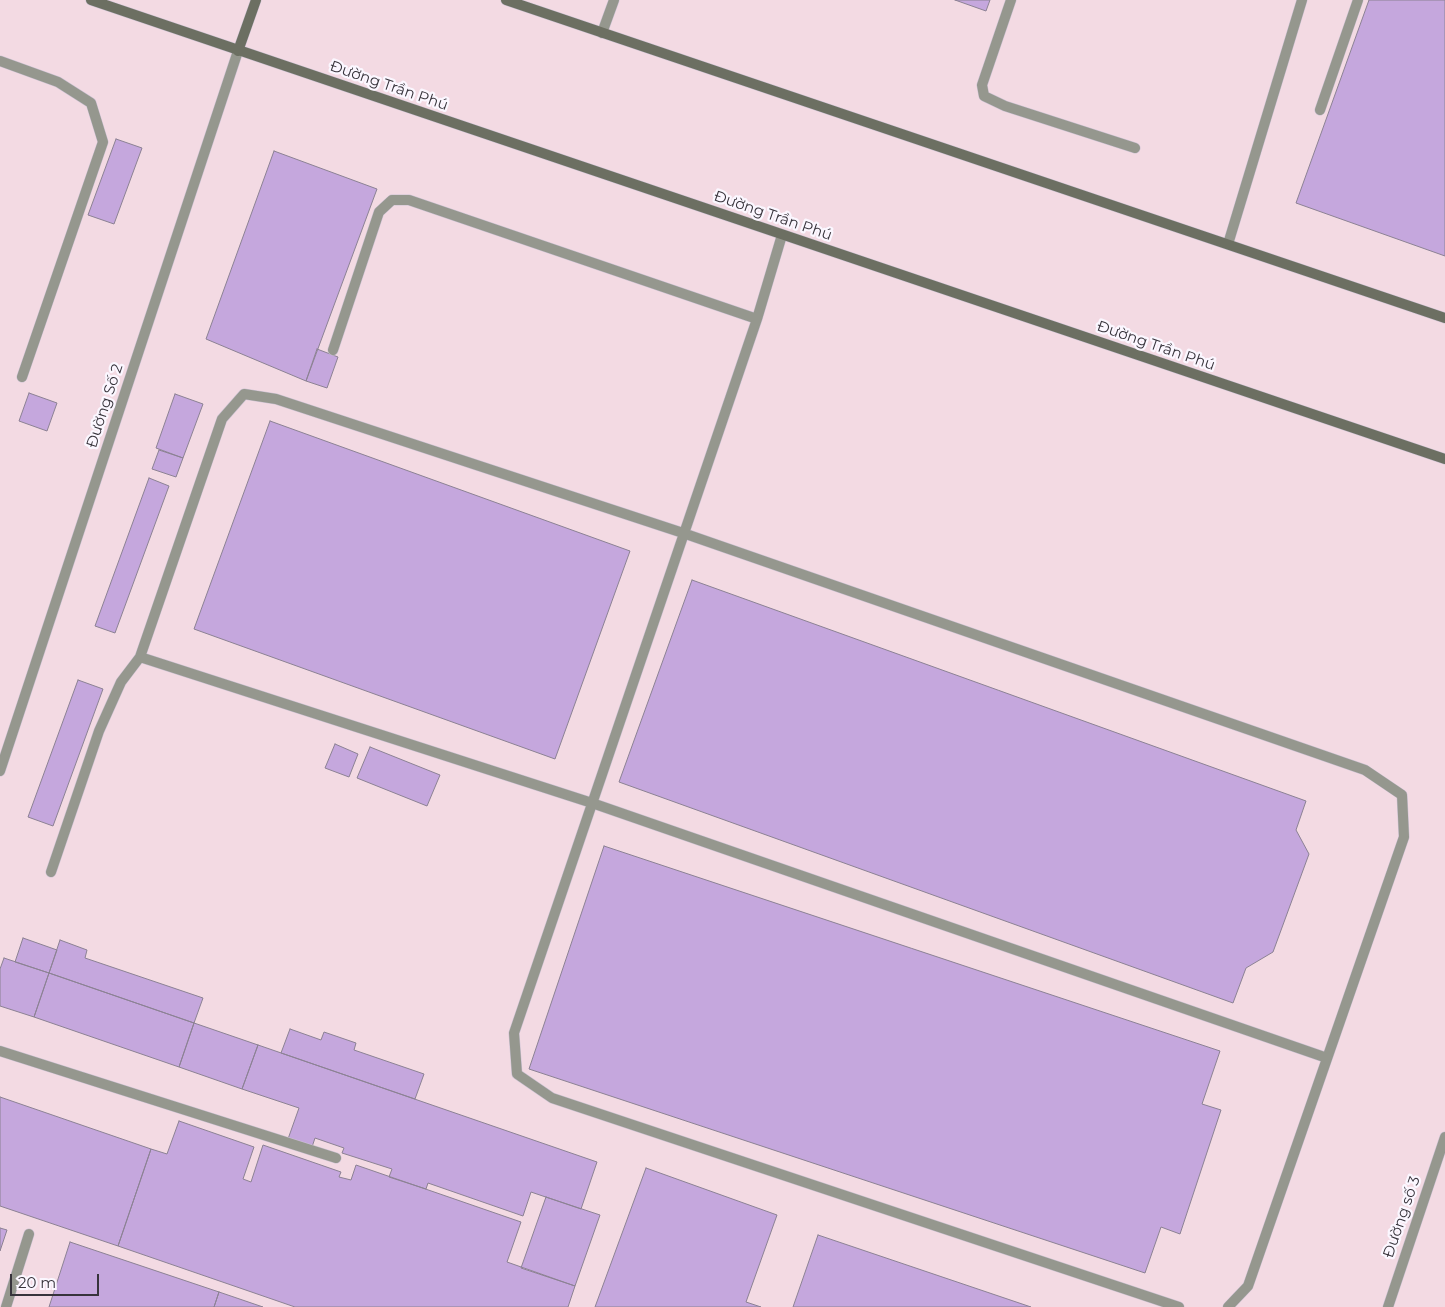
<!DOCTYPE html>
<meta charset="utf-8">
<style>
body{margin:0}
#map{position:relative;width:1445px;height:1307px;overflow:hidden;background:#f1e7fa;font-family:Montserrat,sans-serif}
canvas{display:block}
.scale{position:absolute;left:10px;top:1274px;width:89px;height:22px;box-sizing:border-box;border:2px solid #37333b;border-top:0;padding-left:6px;font-size:15px;line-height:18px;white-space:nowrap;color:#37333b;-webkit-text-stroke:4px #fbf7ff;paint-order:stroke}
</style>
<div id="map">
<canvas width="1445" height="1307"></canvas>
<div class="scale">20 m</div>
</div>
<script>
const c = document.querySelector('canvas').getContext('2d');
c.lineJoin = 'round';
function fillPath(path, color) { c.fillStyle = color; c.fill(path, 'evenodd'); }
const poly = rows => new Path2D(rows.map(r => 'M' + r).join(''));
function strokePath(path, color, width, dash) { c.strokeStyle = color; c.lineWidth = width; c.lineCap = dash ? 'butt' : 'round'; c.setLineDash(dash || []); c.stroke(path); }
function label(font, color, halo, rows, align = 'center') {
  c.font = font + ' Montserrat,sans-serif'; c.lineWidth = 4.5; c.setLineDash([]); c.textBaseline = 'middle'; c.strokeStyle = halo; c.fillStyle = color; for (const [text, x, y, turn = 0] of rows) {
    c.save(); c.translate(x, y); c.rotate((+turn || 0) * Math.PI / 180); c.textAlign = isNaN(turn) ? turn : align; if (halo) c.strokeText(text, 0, 0); c.fillText(text, 0, 0); c.restore();
  }
}
fillPath(poly([
 [0,0,1445,0,1445,1307,0,1307]
]), '#f3dae3');
const building = poly([
 [955,0,990,0,986,11,955,0],
 [1369,0,1445,0,1445,256,1296,203,1369,0],
 [116,139,142,148,114,224,88,215,116,139],
 [274,151,377,189,306,381,206,339,274,151],
 [317,349,338,357,327,388,306,381,317,349],
 [29,393,57,403,47,431,19,421,29,393],
 [175,394,203,404,183,458,156,448,175,394],
 [270,421,630,551,555,759,194,629,270,421],
 [159,450,183,458,176,477,152,469,159,450],
 [149,478,169,486,115,633,95,626,149,478],
 [692,580,1306,801,1296,830,1309,854,1273,952,1246,968,1233,1003,619,782,692,580],
 [78,680,103,689,53,826,28,817,78,680],
 [335,744,358,754,349,777,325,768,335,744],
 [370,747,440,775,427,806,357,778,370,747],
 [604,846,1220,1051,1202,1104,1221,1110,1180,1234,1161,1227,1145,1273,529,1069,604,846],
 [23,938,57,950,49,973,15,962,23,938],
 [60,940,87,950,85,958,203,998,194,1023,49,973,60,940],
 [4,958,49,973,34,1017,0,1006,0,969,4,958],
 [49,973,194,1023,179,1067,34,1017,49,973],
 [194,1023,258,1045,242,1089,179,1067,194,1023],
 [290,1029,321,1040,324,1032,356,1043,354,1050,424,1074,415,1099,281,1053,290,1029],
 [258,1045,597,1162,581,1209,531,1192,523,1216,428,1183,426,1189,389,1177,392,1169,342,1153,344,1148,315,1138,312,1147,288,1139,299,1108,242,1089,258,1045],
 [0,1097,151,1149,118,1246,0,1206,0,1097],
 [179,1121,254,1147,243,1179,251,1182,263,1145,341,1172,339,1177,351,1180,356,1165,521,1222,507,1262,575,1286,568,1307,295,1307,118,1246,151,1149,167,1154,179,1121],
 [646,1168,777,1215,746,1302,761,1307,595,1307,646,1168],
 [546,1197,600,1215,575,1286,521,1268,546,1197],
 [0,1228,7,1230,0,1251,0,1228],
 [818,1235,1031,1307,793,1307,818,1235],
 [70,1242,219,1292,214,1307,49,1307,70,1242],
 [219,1292,263,1307,214,1307,219,1292]
]);
fillPath(building, '#c5a7dd');
strokePath(building, '#8c8294', 1);
const lane = poly([
 [1011,0,982,85,984,96,1005,106,1135,148],
 [602,33,614,0],
 [0,61,58,82,91,103,103,142,22,377],
 [1320,110,1358,0],
 [782,235,757,319,514,1033,517,1074,552,1098,1179,1307],
 [1228,244,1302,0],
 [333,350,379,212,392,200,409,200,757,319],
 [140,657,592,803,1327,1058],
 [51,872,99,731,121,682,140,657,222,419,244,394,276,399,683,533,1365,770,1402,795,1404,837,1248,1286,1228,1307],
 [0,1051,336,1158],
 [6,1307,29,1234]
]);
const street = poly([
 [0,771,238,51],
 [1388,1307,1445,1137]
]);
const secondary = poly([
 [91,0,1445,459],
 [506,0,1445,318],
 [238,51,256,0]
]);
strokePath(lane, '#ccc3d4', 11);
strokePath(street, '#ccc3d4', 11);
strokePath(secondary, '#ccc3d4', 11);
strokePath(lane, '#95978e', 10);
strokePath(street, '#95978e', 10);
strokePath(secondary, '#6c6f62', 10);
label('15px', '#37333b', '#fbf7ff', [
 ["Đường Trần Phú",389,86,19],
 ["Đường Trần Phú",773,216,19],
 ["Đường Trần Phú",1156,346,19],
 ["Đường Số 2",105,406,-72],
 ["Đường số 3",1402,1217,-71]
]);
</script>
